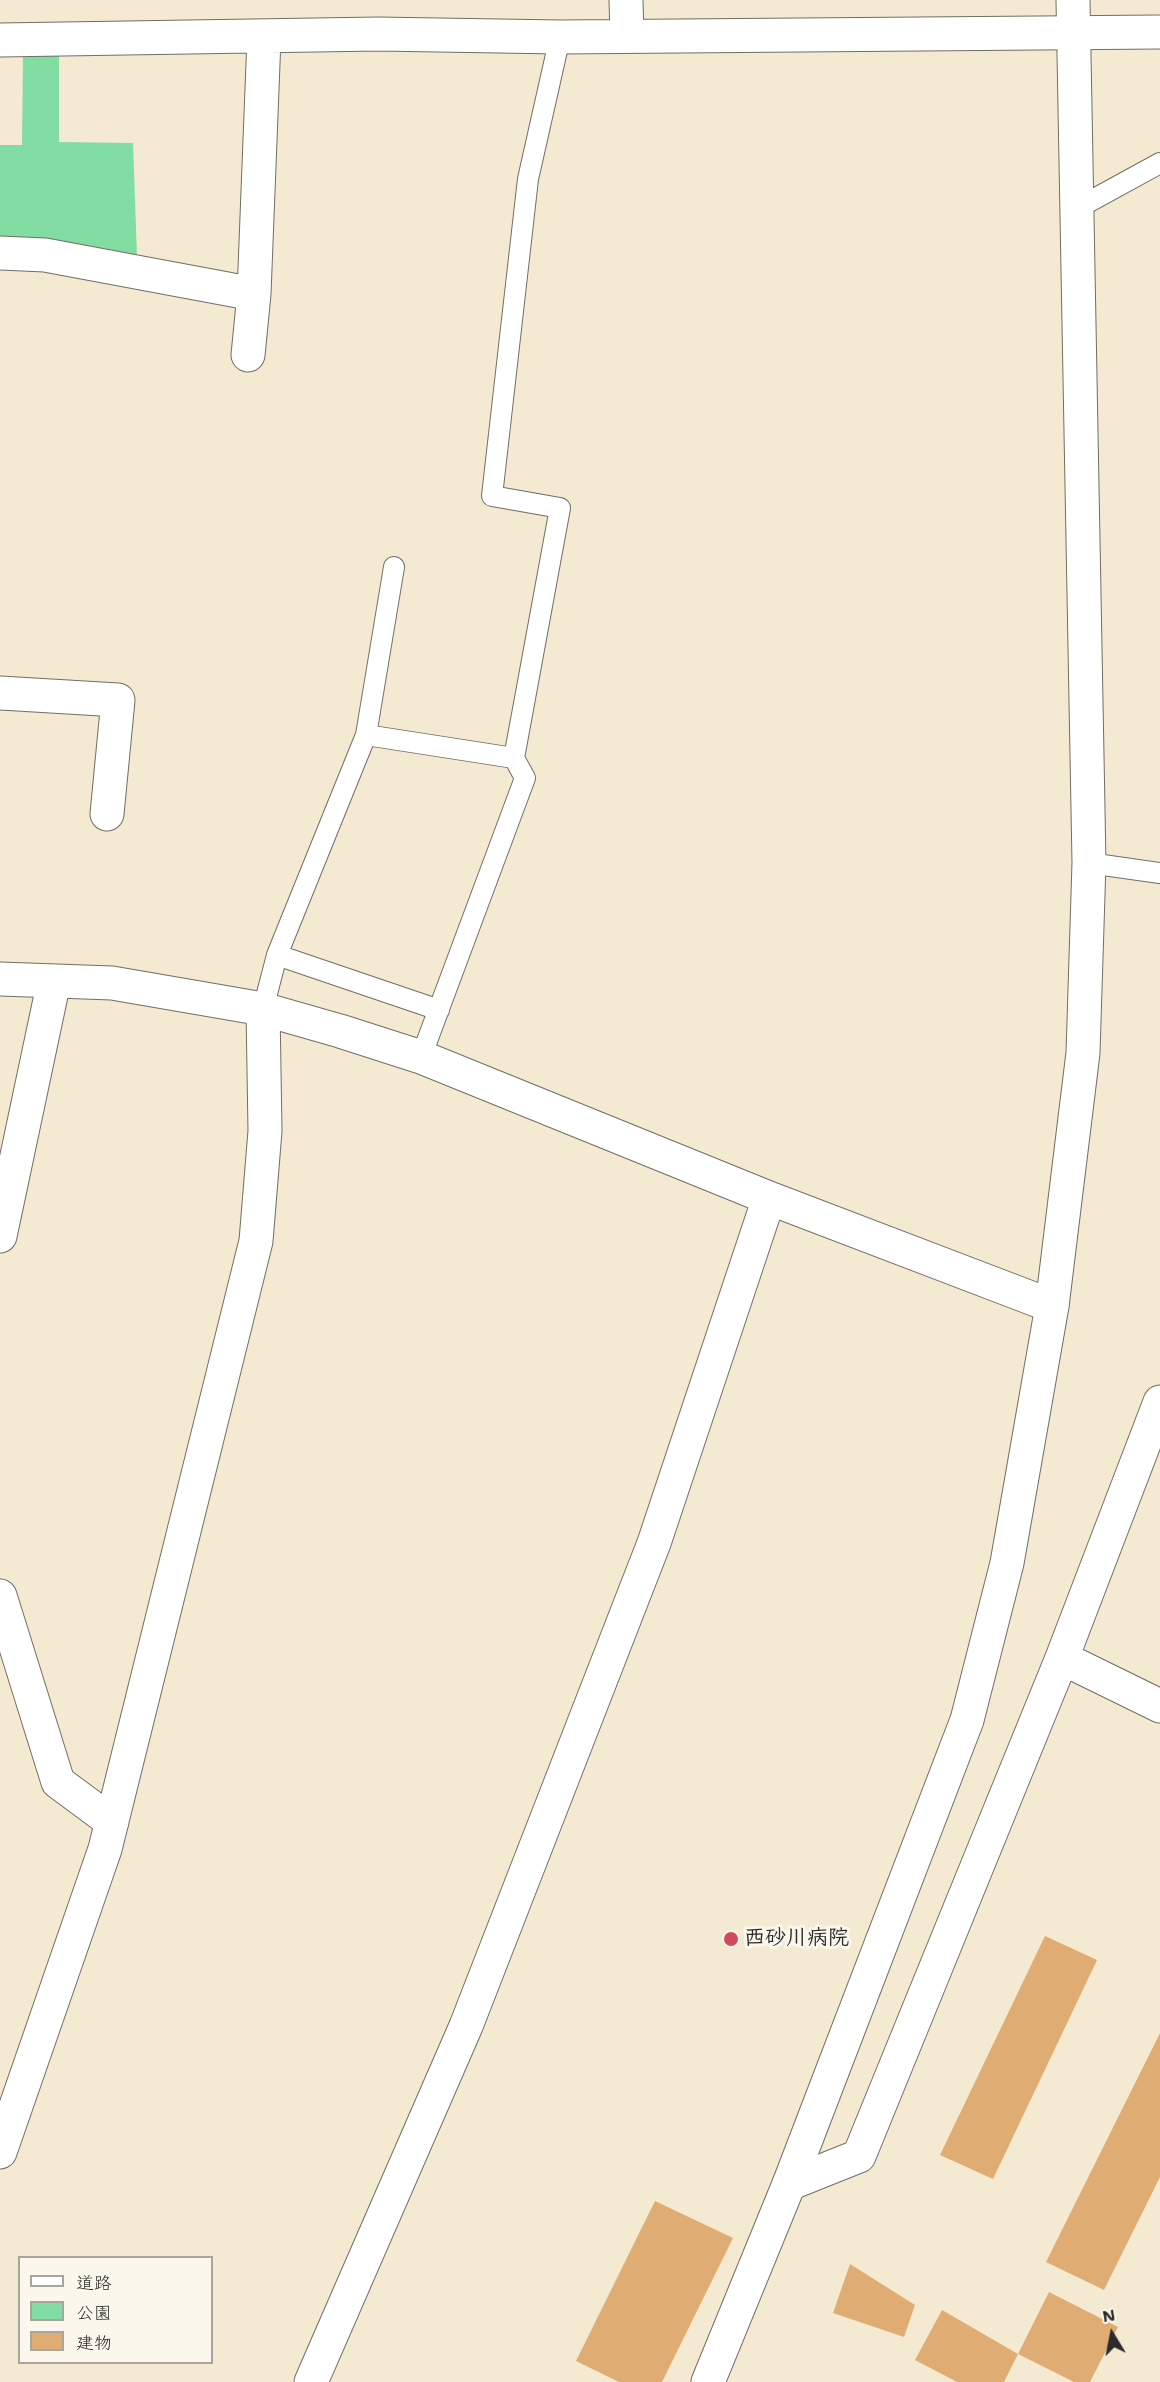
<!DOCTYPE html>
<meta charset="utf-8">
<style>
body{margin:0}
#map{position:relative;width:1160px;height:2382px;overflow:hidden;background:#f4e9d1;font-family:"Shantell Sans","Klee One",sans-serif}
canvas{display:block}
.legend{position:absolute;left:18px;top:2256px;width:195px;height:108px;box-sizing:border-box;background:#fbf7ec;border:2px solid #a8a59f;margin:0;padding:8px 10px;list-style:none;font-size:18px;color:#2b2b2b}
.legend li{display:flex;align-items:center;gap:12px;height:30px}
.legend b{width:30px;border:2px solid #a8a59f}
.north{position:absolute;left:1082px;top:2304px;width:60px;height:60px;-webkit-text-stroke:4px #fbf7ec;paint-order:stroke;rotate:350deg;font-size:16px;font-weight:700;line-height:24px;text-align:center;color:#2b2b2b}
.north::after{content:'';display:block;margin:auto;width:21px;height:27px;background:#2b2b2b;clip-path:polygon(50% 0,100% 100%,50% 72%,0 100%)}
</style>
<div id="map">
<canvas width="1160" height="2382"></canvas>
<ul class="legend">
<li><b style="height:8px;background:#fff"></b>道路</li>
<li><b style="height:16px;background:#82dda3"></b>公園</li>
<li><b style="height:16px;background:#dfad73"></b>建物</li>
</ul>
<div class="north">N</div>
</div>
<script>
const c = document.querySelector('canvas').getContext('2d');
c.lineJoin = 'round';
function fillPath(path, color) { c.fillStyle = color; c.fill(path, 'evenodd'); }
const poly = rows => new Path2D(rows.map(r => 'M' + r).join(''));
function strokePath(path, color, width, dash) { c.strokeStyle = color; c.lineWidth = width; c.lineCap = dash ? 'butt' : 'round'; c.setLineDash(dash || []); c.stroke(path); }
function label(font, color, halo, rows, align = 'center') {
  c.font = font + ' "Shantell Sans","Klee One",sans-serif'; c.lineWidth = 6; c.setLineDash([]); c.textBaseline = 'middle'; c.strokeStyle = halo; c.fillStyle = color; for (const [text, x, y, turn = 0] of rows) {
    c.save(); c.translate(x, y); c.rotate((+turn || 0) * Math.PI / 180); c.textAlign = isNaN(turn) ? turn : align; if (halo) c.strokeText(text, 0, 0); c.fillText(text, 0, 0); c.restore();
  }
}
fillPath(poly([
 [59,53,59,142,133,143,137,257,46,238,0,238,0,145,22,145,23,54]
]), '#82dda3');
fillPath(poly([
 [1045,1936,1097,1960,993,2179,940,2155],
 [1160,2033,1160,2177,1104,2290,1046,2262],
 [655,2201,733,2238,662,2382,619,2382,576,2361],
 [850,2264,915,2305,904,2337,833,2313],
 [1049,2292,1118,2327,1090,2382,1074,2382,1018,2354],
 [942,2310,1018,2354,1004,2382,957,2382,915,2360]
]), '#dfad73');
const lane = poly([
 [1076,209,1160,163],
 [366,735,514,758],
 [1089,863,1160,873],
 [277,955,439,1010],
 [263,1009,277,955,366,735,394,567],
 [421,1057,525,778,514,758,560,508,492,496,528,179,560,37]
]);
const street = poly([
 [626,0,627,36],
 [0,40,378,34,560,37,1160,32],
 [0,253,45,255,254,294],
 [248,355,254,294,264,38],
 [0,693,118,700,107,814],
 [0,979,112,983,263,1009,340,1031,421,1057,769,1198,1052,1306],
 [0,1236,54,981],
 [0,1596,58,1782,112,1822],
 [1062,1658,1160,1706],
 [0,2152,105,1849,256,1241,265,1131,263,1009],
 [789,2184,859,2156,1062,1658,1160,1402],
 [311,2382,466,2026,654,1543,769,1198]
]);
const secondary = poly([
 [708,2382,789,2184,967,1720,1007,1563,1052,1306,1083,1053,1089,863,1073,0]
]);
strokePath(lane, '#716e65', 22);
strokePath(street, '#716e65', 35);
strokePath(secondary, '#716e65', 35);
strokePath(lane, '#fff', 20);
strokePath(street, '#fff', 33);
strokePath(secondary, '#fff', 33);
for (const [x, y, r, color] of [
 [731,1939,8,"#d1495b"]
]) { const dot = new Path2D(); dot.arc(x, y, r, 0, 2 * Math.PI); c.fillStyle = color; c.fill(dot); strokePath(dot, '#fbf7ec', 2); }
label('bold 21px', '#2b2b2b', '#fbf7ec', [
 ["西砂川病院",744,1939]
], 'left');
</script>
